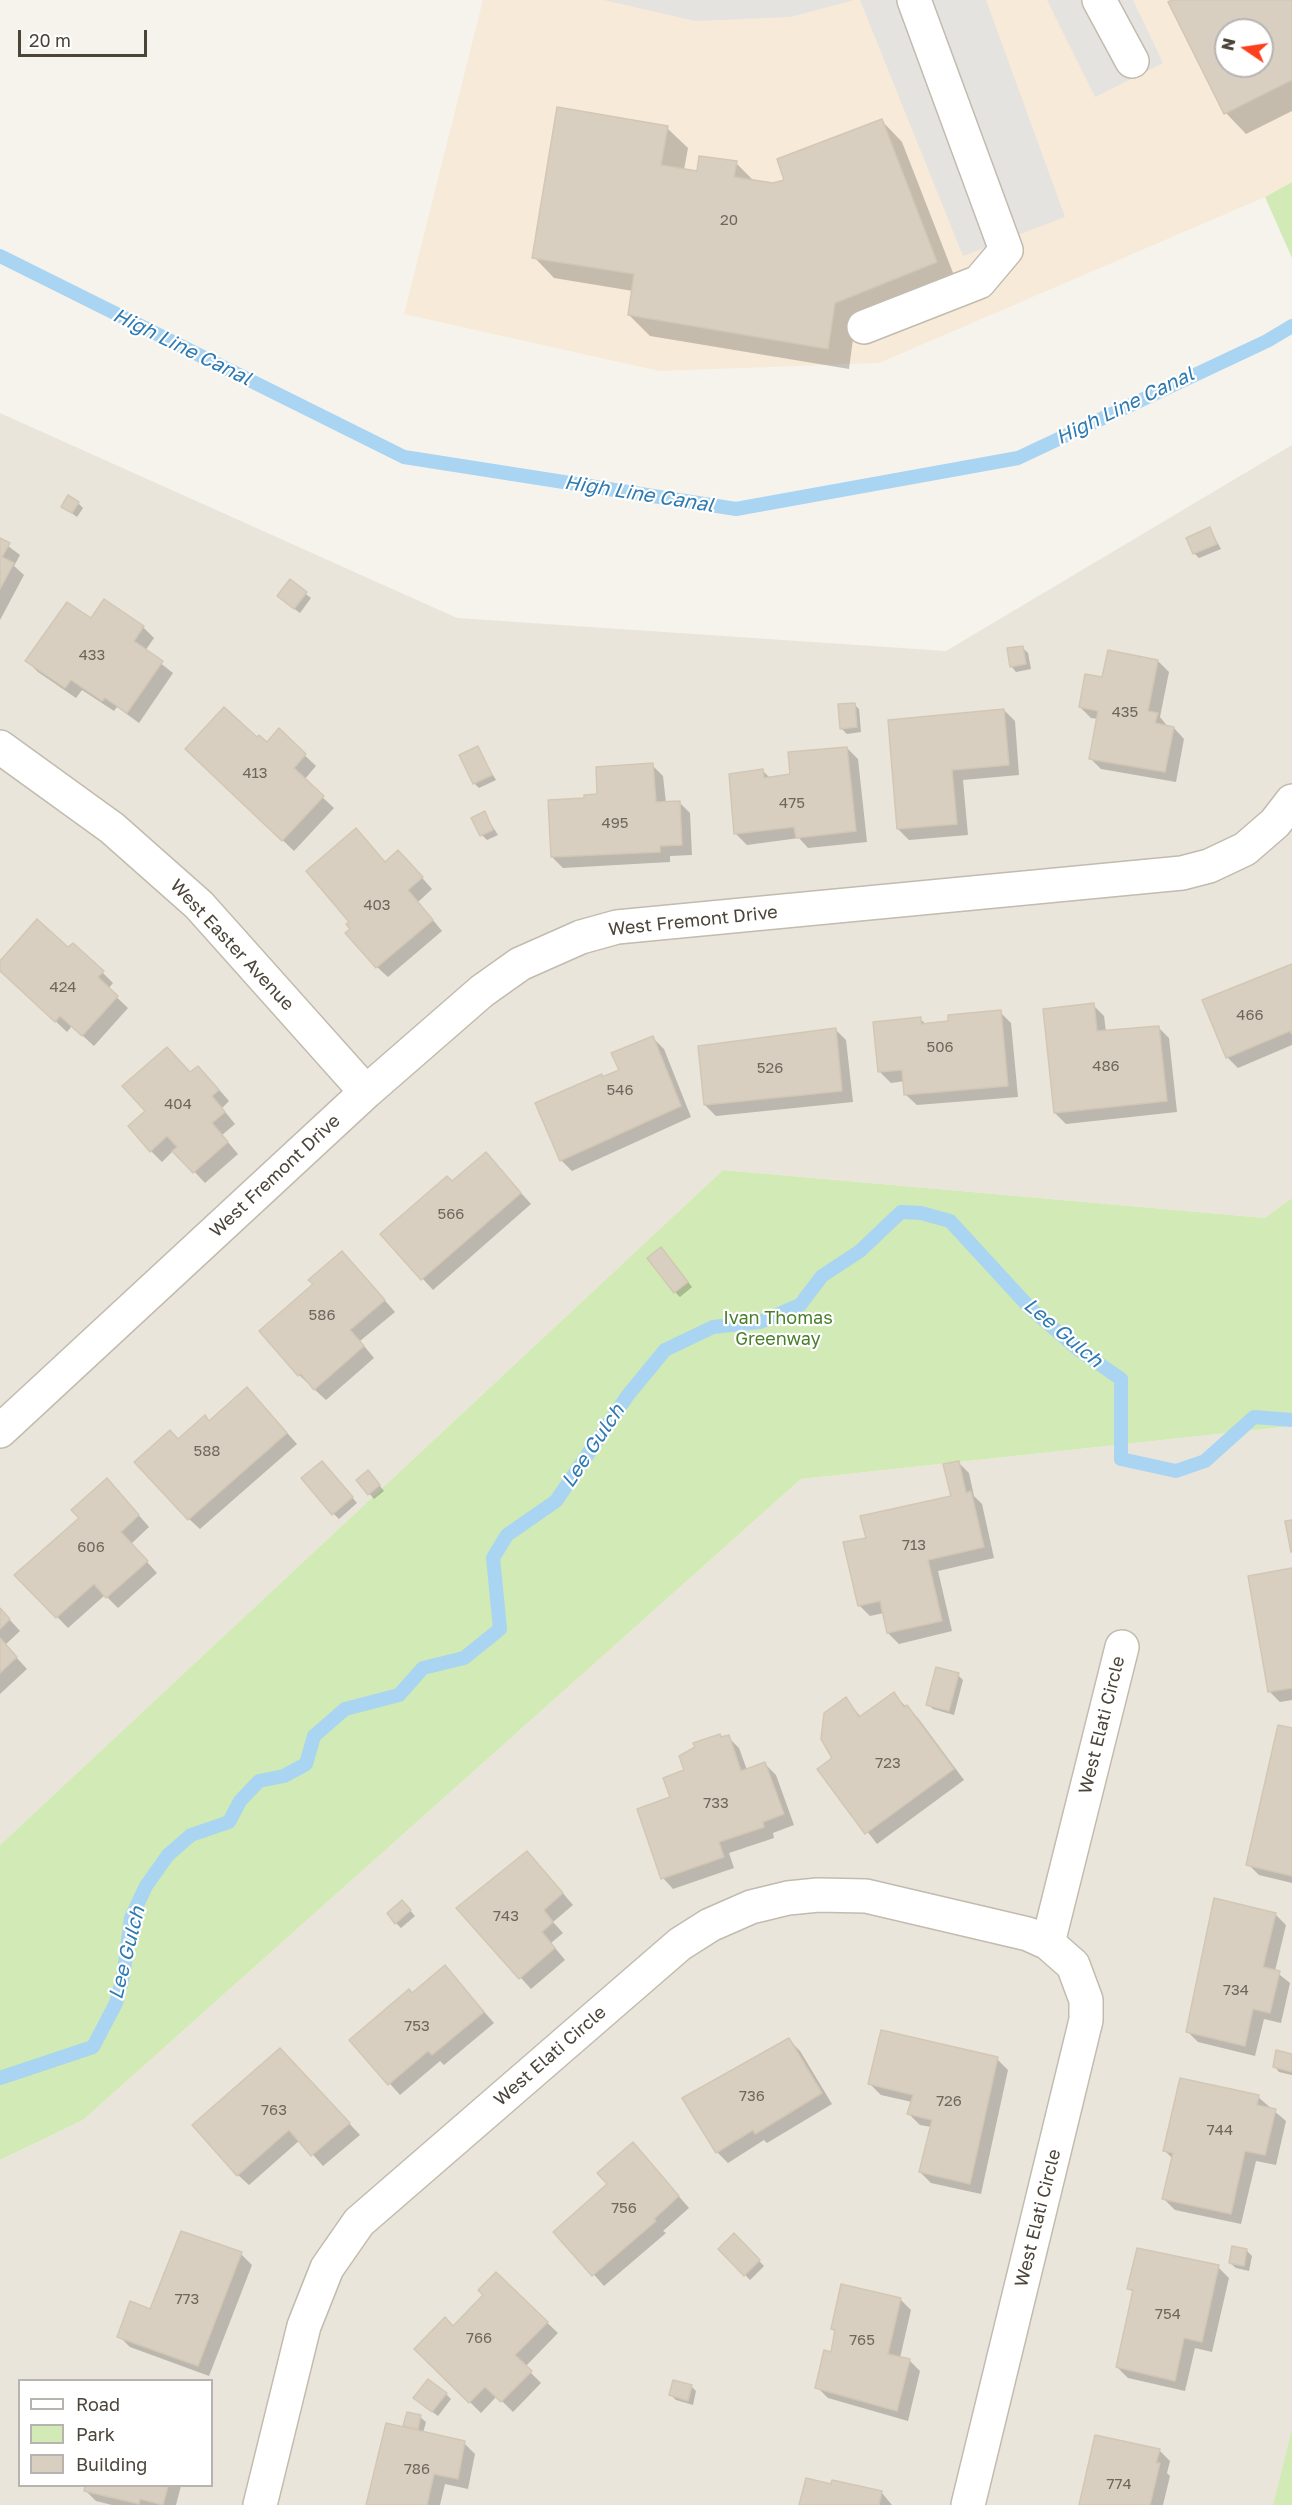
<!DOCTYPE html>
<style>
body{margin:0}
#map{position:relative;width:1292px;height:2505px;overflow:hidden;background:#f6f3ec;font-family:"Golos Text",sans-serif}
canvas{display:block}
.legend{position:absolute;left:18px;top:2379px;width:195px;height:108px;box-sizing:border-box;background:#fff;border:2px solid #b7b4b0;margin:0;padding:8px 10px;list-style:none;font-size:18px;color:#4b4439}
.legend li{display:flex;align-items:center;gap:12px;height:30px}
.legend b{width:30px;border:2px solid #b7b4b0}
.north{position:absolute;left:1214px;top:18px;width:60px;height:60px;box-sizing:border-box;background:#fff;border:2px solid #b7b4b0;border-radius:50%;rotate:283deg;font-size:16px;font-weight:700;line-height:24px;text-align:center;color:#4b4439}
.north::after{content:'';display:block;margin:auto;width:21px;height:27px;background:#fc3f1d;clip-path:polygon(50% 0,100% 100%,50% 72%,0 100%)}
.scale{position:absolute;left:18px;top:30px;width:129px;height:27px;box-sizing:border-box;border:3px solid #4b4439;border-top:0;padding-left:8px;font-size:18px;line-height:21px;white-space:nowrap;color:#4b4439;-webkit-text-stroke:4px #fff;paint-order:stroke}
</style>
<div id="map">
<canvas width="1292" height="2505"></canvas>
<ul class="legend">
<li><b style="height:8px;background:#fff"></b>Road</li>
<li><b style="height:16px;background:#d2eab5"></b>Park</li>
<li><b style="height:16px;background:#d8cfc1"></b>Building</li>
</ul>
<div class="north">N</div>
<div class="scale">20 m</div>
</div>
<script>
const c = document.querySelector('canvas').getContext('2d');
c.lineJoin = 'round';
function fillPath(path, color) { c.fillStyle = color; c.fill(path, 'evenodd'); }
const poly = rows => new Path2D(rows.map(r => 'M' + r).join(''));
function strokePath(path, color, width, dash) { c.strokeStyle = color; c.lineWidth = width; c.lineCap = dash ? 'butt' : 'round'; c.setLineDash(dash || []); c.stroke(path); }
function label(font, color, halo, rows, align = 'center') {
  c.font = font + ' "Golos Text",sans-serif'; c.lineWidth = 4.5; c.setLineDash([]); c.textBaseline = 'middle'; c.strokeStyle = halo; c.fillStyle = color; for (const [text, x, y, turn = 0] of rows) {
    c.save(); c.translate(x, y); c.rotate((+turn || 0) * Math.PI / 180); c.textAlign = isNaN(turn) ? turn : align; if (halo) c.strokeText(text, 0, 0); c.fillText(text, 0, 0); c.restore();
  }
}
fillPath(poly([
 [0,413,457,618,946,651,1292,445,1292,1198,1265,1218,723,1170,0,1845],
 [1292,1426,1292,2429,1273,2505,0,2505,0,2160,83,2120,801,1479],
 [20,2380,212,2380,212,2486,20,2486]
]), '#eae5da');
fillPath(poly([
 [483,0,1292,0,1292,182,1265,197,879,363,659,371,404,314],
 [1226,30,1262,30,1262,66,1226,66]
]), '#f7ead8');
fillPath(poly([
 [1292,182,1292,258,1265,197],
 [723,1170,1265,1218,1292,1198,1292,1426,801,1479,83,2120,0,2160,0,1845],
 [1292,2429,1292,2505,1273,2505]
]), '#d2eab5');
fillPath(poly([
 [604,0,854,0,791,17,695,21],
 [860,0,986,0,1065,217,963,256],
 [1047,0,1133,0,1163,63,1095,97]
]), '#e5e3e0');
fillPath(poly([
 [1175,0,1292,0,1292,111,1246,134,1226,113],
 [1226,30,1262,30,1262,66,1226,66],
 [882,121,902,142,957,283,855,324,849,369,650,336,629,315,633,291,554,278,534,257,667,128,688,148,684,170,698,172,736,163,755,182,773,185,786,181],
 [78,503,83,508,77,517,63,507],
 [1210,529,1221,549,1199,558,1194,553],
 [0,540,20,555,14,566,24,575,0,620],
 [290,582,311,598,300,613,284,601],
 [143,627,154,638,145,651,173,673,139,723,117,707,114,711,82,690,76,698,38,672,27,661],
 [1023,648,1028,653,1031,669,1016,672,1011,666],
 [1158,661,1169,672,1160,717,1168,727,1174,728,1184,739,1176,782,1101,769,1090,758,1098,719,1091,718,1080,707,1104,679],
 [854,704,859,709,861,732,847,734,842,729],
 [1004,710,1015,721,1019,775,963,780,968,835,909,840,898,829],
 [279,731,316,766,304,780,334,808,294,851,198,759,257,739,267,744],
 [477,748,496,780,479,788,474,783],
 [847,748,858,759,867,842,808,848,799,838,747,845,736,834,763,771,770,778,791,775],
 [652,765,663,776,666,803,679,802,690,813,692,855,670,856,670,862,563,868,552,857,598,795],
 [484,813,498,835,487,840,482,835],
 [356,830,386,863,409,863,432,889,418,902,442,931,388,977,377,967,352,929],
 [68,949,102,972,113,983,108,989,128,1008,94,1046,72,1026,67,1032,0,969,0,963],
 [1292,965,1292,1045,1238,1068,1227,1057],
 [1093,1005,1104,1016,1106,1032,1158,1027,1169,1038,1177,1112,1066,1124,1055,1113],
 [1000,1012,1011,1023,1018,1097,917,1105,906,1095,905,1081,891,1083,880,1072,920,1019,927,1025],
 [835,1029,846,1040,853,1102,716,1116,705,1105],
 [653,1038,664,1049,691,1117,572,1171,561,1160,601,1076,603,1078,620,1071],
 [191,1074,209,1078,229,1101,222,1108,235,1124,222,1135,238,1154,205,1183,174,1150,162,1162,151,1151,147,1111],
 [486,1154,531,1204,433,1290,382,1234,453,1183],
 [666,1254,692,1287,680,1297,675,1292],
 [353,1264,395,1312,360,1341,374,1358,326,1400,299,1375,261,1331],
 [258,1400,297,1444,200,1529,189,1519,179,1441,210,1422],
 [958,1462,969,1473,974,1496,982,1504,994,1558,938,1571,952,1631,899,1644,888,1633,884,1613,870,1616,859,1605,868,1539,952,1497],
 [327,1468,357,1503,339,1519,334,1514],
 [373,1477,384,1491,374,1499,358,1480],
 [118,1491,149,1527,131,1544,157,1573,118,1608,105,1595,68,1628,17,1575],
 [1292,1570,1292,1700,1280,1702,1269,1691],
 [0,1609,20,1631,5,1645,27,1669,0,1694],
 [958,1675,963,1680,954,1715,933,1709,927,1704],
 [893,1694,918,1718,964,1780,877,1844,819,1769,834,1758,845,1699,861,1717],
 [1292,1730,1292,1883,1259,1875,1248,1864],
 [720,1735,723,1738,728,1737,739,1748,747,1770,765,1764,776,1775,794,1825,773,1833,774,1838,729,1853,734,1868,673,1889,663,1878,672,1798,686,1771],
 [537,1863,573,1905,553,1922,563,1933,551,1943,565,1960,531,1989,458,1908],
 [407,1907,415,1916,401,1928,396,1923],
 [1275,1914,1286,1925,1275,1971,1290,1983,1281,2023,1264,2019,1255,2056,1198,2042,1187,2031],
 [445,1967,494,2023,444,2065,440,2061,400,2095,351,2040],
 [789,2040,800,2051,832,2104,767,2143,764,2140,728,2163,717,2152],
 [1292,2056,1292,2075,1279,2072,1274,2066],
 [997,2059,1008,2070,981,2194,931,2183,920,2172,931,2127,920,2125,909,2114,912,2102,881,2095,870,2084],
 [291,2061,360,2135,323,2166,300,2140,249,2185,238,2175],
 [1258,2097,1286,2121,1276,2165,1256,2161,1241,2224,1175,2210,1164,2199,1173,2159,1165,2151],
 [643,2155,689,2208,663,2231,666,2233,604,2286,556,2232],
 [734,2235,764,2266,750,2280,720,2249],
 [1247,2251,1252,2256,1249,2271,1236,2268,1230,2263],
 [241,2254,252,2265,209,2376,130,2347,119,2336,151,2311,164,2272],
 [1218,2267,1229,2278,1212,2352,1195,2348,1185,2391,1128,2378,1117,2367,1134,2293,1129,2288],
 [496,2274,558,2333,525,2367,541,2383,513,2412,497,2396,481,2413,416,2349,453,2328,485,2295],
 [900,2299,911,2310,900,2358,909,2360,920,2371,908,2421,828,2398,817,2387,832,2353,836,2333,832,2329],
 [691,2386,696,2391,693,2405,676,2400,671,2395],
 [446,2394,451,2399,438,2416,420,2403],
 [420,2417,426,2422,423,2433,464,2443,475,2454,468,2489,445,2484,440,2505,369,2505,410,2430,405,2425],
 [1159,2450,1170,2461,1167,2473,1170,2476,1163,2505,1080,2505],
 [87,2486,181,2486,176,2505,112,2505,96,2501,85,2490],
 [882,2493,892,2505,801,2505]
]), '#0003');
strokePath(poly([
 [0,256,404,457,736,509,1018,458,1267,341,1292,326],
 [0,2078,93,2047,116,2003,123,1977,131,1918,146,1886,168,1855,191,1835,229,1822,240,1801,259,1781,284,1776,306,1764,314,1736,345,1709,399,1695,423,1668,464,1658,500,1629,493,1558,507,1535,556,1501,628,1395,665,1350,713,1327,760,1322,800,1305,822,1276,860,1251,901,1212,921,1213,950,1221,1030,1308,1079,1350,1121,1379,1121,1459,1176,1471,1205,1461,1254,1417,1292,1420]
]), '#a9d4f2', 14);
const building = poly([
 [1172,0,1292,0,1292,80,1224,114,1168,2,1172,0],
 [1226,30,1262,30,1262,66,1226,66,1226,30],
 [557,107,668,126,661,165,697,171,699,156,737,161,734,177,773,183,784,180,777,159,882,119,937,262,835,303,828,349,628,315,634,274,532,258,557,107],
 [68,495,79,502,72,513,61,507,68,495],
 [1210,527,1217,544,1193,554,1186,538,1210,527],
 [0,538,10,543,2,557,14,563,0,589,0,538],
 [290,579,307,592,294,609,277,596,290,579],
 [104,599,144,626,134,641,163,661,127,713,105,698,102,701,71,680,65,688,25,661,67,602,91,618,104,599],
 [1023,646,1026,664,1010,667,1007,648,1023,646],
 [1108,650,1158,660,1148,711,1158,713,1155,723,1174,727,1165,772,1089,759,1098,711,1079,707,1085,674,1102,677,1108,650],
 [855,703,857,727,840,729,838,704,855,703],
 [224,707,257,737,259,735,267,742,279,728,306,754,294,768,324,796,282,841,185,749,224,707],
 [1004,709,1009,765,952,770,957,824,897,829,888,720,1004,709],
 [478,746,492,775,473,784,459,755,478,746],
 [847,747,856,831,796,838,794,827,734,834,729,774,763,769,764,778,790,774,788,752,847,747],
 [653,763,656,802,680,801,682,845,660,846,660,852,551,857,548,800,584,798,584,795,597,794,596,767,653,763],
 [485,811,493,830,480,836,471,818,485,811],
 [356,828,385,862,398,850,423,877,408,890,433,920,376,968,345,933,350,929,346,924,349,922,306,871,356,828],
 [37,919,68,947,73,943,104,971,98,977,118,996,82,1036,60,1016,55,1022,0,971,0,961,37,919],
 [1292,964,1292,1034,1290,1031,1226,1058,1202,1000,1292,964],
 [1094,1003,1097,1031,1159,1026,1167,1101,1054,1113,1043,1009,1094,1003],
 [1001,1010,1008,1086,904,1095,902,1070,878,1072,873,1022,921,1017,921,1024,948,1021,948,1015,1001,1010],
 [836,1028,842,1091,704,1105,698,1046,836,1028],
 [653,1036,681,1106,560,1161,535,1103,602,1074,602,1077,619,1070,611,1053,653,1036],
 [167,1047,190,1072,198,1066,219,1090,212,1096,225,1112,212,1123,228,1142,193,1173,172,1151,177,1147,167,1136,150,1152,128,1126,145,1111,122,1086,167,1047],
 [486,1152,521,1193,421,1280,380,1234,447,1176,452,1181,486,1152],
 [661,1247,688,1282,674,1293,647,1258,661,1247],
 [342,1251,385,1300,350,1330,364,1346,314,1390,301,1374,298,1376,259,1331,313,1284,308,1280,342,1251],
 [247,1387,287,1433,188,1520,134,1462,170,1430,178,1439,205,1415,209,1421,247,1387],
 [322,1461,353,1497,332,1515,301,1478,322,1461],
 [959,1461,966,1493,971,1491,984,1547,928,1560,942,1621,887,1633,880,1601,858,1606,843,1542,866,1538,860,1516,951,1496,943,1464,959,1461],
 [368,1470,380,1485,368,1495,356,1480,368,1470],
 [107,1478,139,1515,121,1532,148,1561,106,1598,94,1584,56,1618,14,1575,79,1518,71,1510,107,1478],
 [1292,1520,1292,1552,1291,1552,1285,1521,1292,1520],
 [1292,1568,1292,1688,1268,1692,1248,1576,1292,1568],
 [0,1608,10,1619,0,1629,0,1608],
 [0,1638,17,1657,0,1673,0,1638],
 [936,1667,959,1673,949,1711,926,1705,936,1667],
 [894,1692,904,1707,907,1705,954,1769,865,1834,817,1769,832,1758,821,1739,824,1713,846,1697,859,1717,894,1692],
 [1278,1725,1292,1728,1292,1876,1246,1865,1278,1725],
 [720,1734,721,1737,729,1735,741,1771,765,1762,784,1814,763,1822,764,1827,719,1842,724,1857,661,1879,637,1809,670,1797,663,1778,684,1770,679,1756,695,1747,693,1743,720,1734],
 [527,1851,563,1893,544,1910,553,1922,542,1932,555,1948,519,1979,456,1908,527,1851],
 [1214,1898,1276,1913,1263,1967,1280,1971,1270,2013,1253,2009,1245,2046,1186,2032,1214,1898],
 [402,1900,411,1910,395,1924,387,1913,402,1900],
 [445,1965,484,2012,432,2055,428,2051,388,2085,349,2040,409,1989,412,1993,445,1965],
 [881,2030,998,2057,970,2184,919,2172,932,2120,907,2114,913,2095,868,2084,881,2030],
 [789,2038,822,2093,755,2134,753,2130,716,2153,682,2098,789,2038],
 [280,2048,350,2123,311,2156,289,2130,237,2176,192,2125,280,2048],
 [1276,2050,1292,2054,1292,2072,1273,2067,1276,2050],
 [1180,2078,1259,2095,1257,2105,1276,2109,1265,2155,1245,2151,1231,2214,1162,2199,1173,2153,1163,2151,1180,2078],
 [633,2142,679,2196,654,2219,656,2221,592,2276,553,2232,607,2184,597,2173,633,2142],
 [181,2231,242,2252,198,2366,117,2337,130,2301,150,2309,181,2231],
 [734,2233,760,2260,744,2276,718,2249,734,2233],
 [1232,2246,1247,2249,1244,2266,1229,2263,1232,2246],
 [1137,2248,1219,2265,1202,2342,1184,2338,1175,2381,1116,2367,1133,2290,1127,2289,1137,2248],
 [496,2272,548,2322,515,2355,532,2371,501,2402,485,2387,469,2403,414,2349,445,2317,453,2326,483,2295,478,2290,496,2272],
 [841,2284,901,2298,888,2354,910,2359,897,2411,815,2388,824,2350,831,2352,835,2330,831,2329,841,2284],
 [428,2379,447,2393,432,2412,413,2398,428,2379],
 [673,2380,692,2385,688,2401,669,2395,673,2380],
 [407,2412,421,2415,418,2429,403,2426,407,2412],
 [386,2423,465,2441,458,2479,434,2474,427,2505,366,2505,386,2423],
 [1095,2435,1160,2449,1156,2463,1160,2463,1150,2505,1079,2505,1095,2435],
 [806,2478,831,2484,832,2480,882,2491,879,2505,799,2505,806,2478],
 [85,2486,168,2486,163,2505,140,2499,139,2504,84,2491,85,2486]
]);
fillPath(building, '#d8cfc1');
strokePath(building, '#d3c7b4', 1.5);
const minor = poly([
 [1099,0,1132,61],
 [864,327,979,282,1006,250,914,0],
 [0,747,112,828,199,905,366,1092],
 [0,1431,366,1092,482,991,520,964,581,937,617,927,1182,873,1209,866,1245,849,1275,823,1292,801],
 [1048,1943,1122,1647],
 [260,2505,304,2326,327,2268,359,2222,680,1944,710,1925,751,1907,788,1898,818,1895,866,1896,1028,1934,1048,1943,1073,1965,1086,2000,1086,2020,968,2505]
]);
strokePath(minor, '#c2bbae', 36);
strokePath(minor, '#fff', 33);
label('15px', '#6e675b', null, [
 ["20",729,220],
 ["433",92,655],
 ["435",1125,712],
 ["413",255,773],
 ["475",792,803],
 ["495",615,823],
 ["403",377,905],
 ["424",63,987],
 ["466",1250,1015],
 ["506",940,1047],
 ["486",1106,1066],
 ["526",770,1068],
 ["546",620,1090],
 ["404",178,1104],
 ["566",451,1214],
 ["586",322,1315],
 ["588",207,1451],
 ["713",914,1545],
 ["606",91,1547],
 ["723",888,1763],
 ["733",716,1803],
 ["743",506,1916],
 ["734",1236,1990],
 ["753",417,2026],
 ["736",752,2096],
 ["726",949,2101],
 ["763",274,2110],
 ["744",1220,2130],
 ["756",624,2208],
 ["773",187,2299],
 ["754",1168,2314],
 ["766",479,2338],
 ["765",862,2340],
 ["786",417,2469],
 ["774",1119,2484]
]);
label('18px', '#4b4439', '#fff', [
 ["West Fremont Drive",693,921,-6],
 ["West Easter Avenue",232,945,47],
 ["West Fremont Drive",275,1176,-43],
 ["West Elati Circle",1102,1725,-76],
 ["West Elati Circle",550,2056,-41],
 ["West Elati Circle",1038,2218,-76]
]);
label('18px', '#4a7f2a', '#fff', [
 ["Ivan Thomas",778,1318],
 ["Greenway",778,1339]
]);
label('italic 20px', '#2e7ab2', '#fff', [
 ["High Line Canal",182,347,26],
 ["High Line Canal",1125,406,-26],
 ["High Line Canal",639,494,9],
 ["Lee Gulch",1063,1333,40],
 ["Lee Gulch",593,1446,-56],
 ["Lee Gulch",127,1953,-76]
]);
</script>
